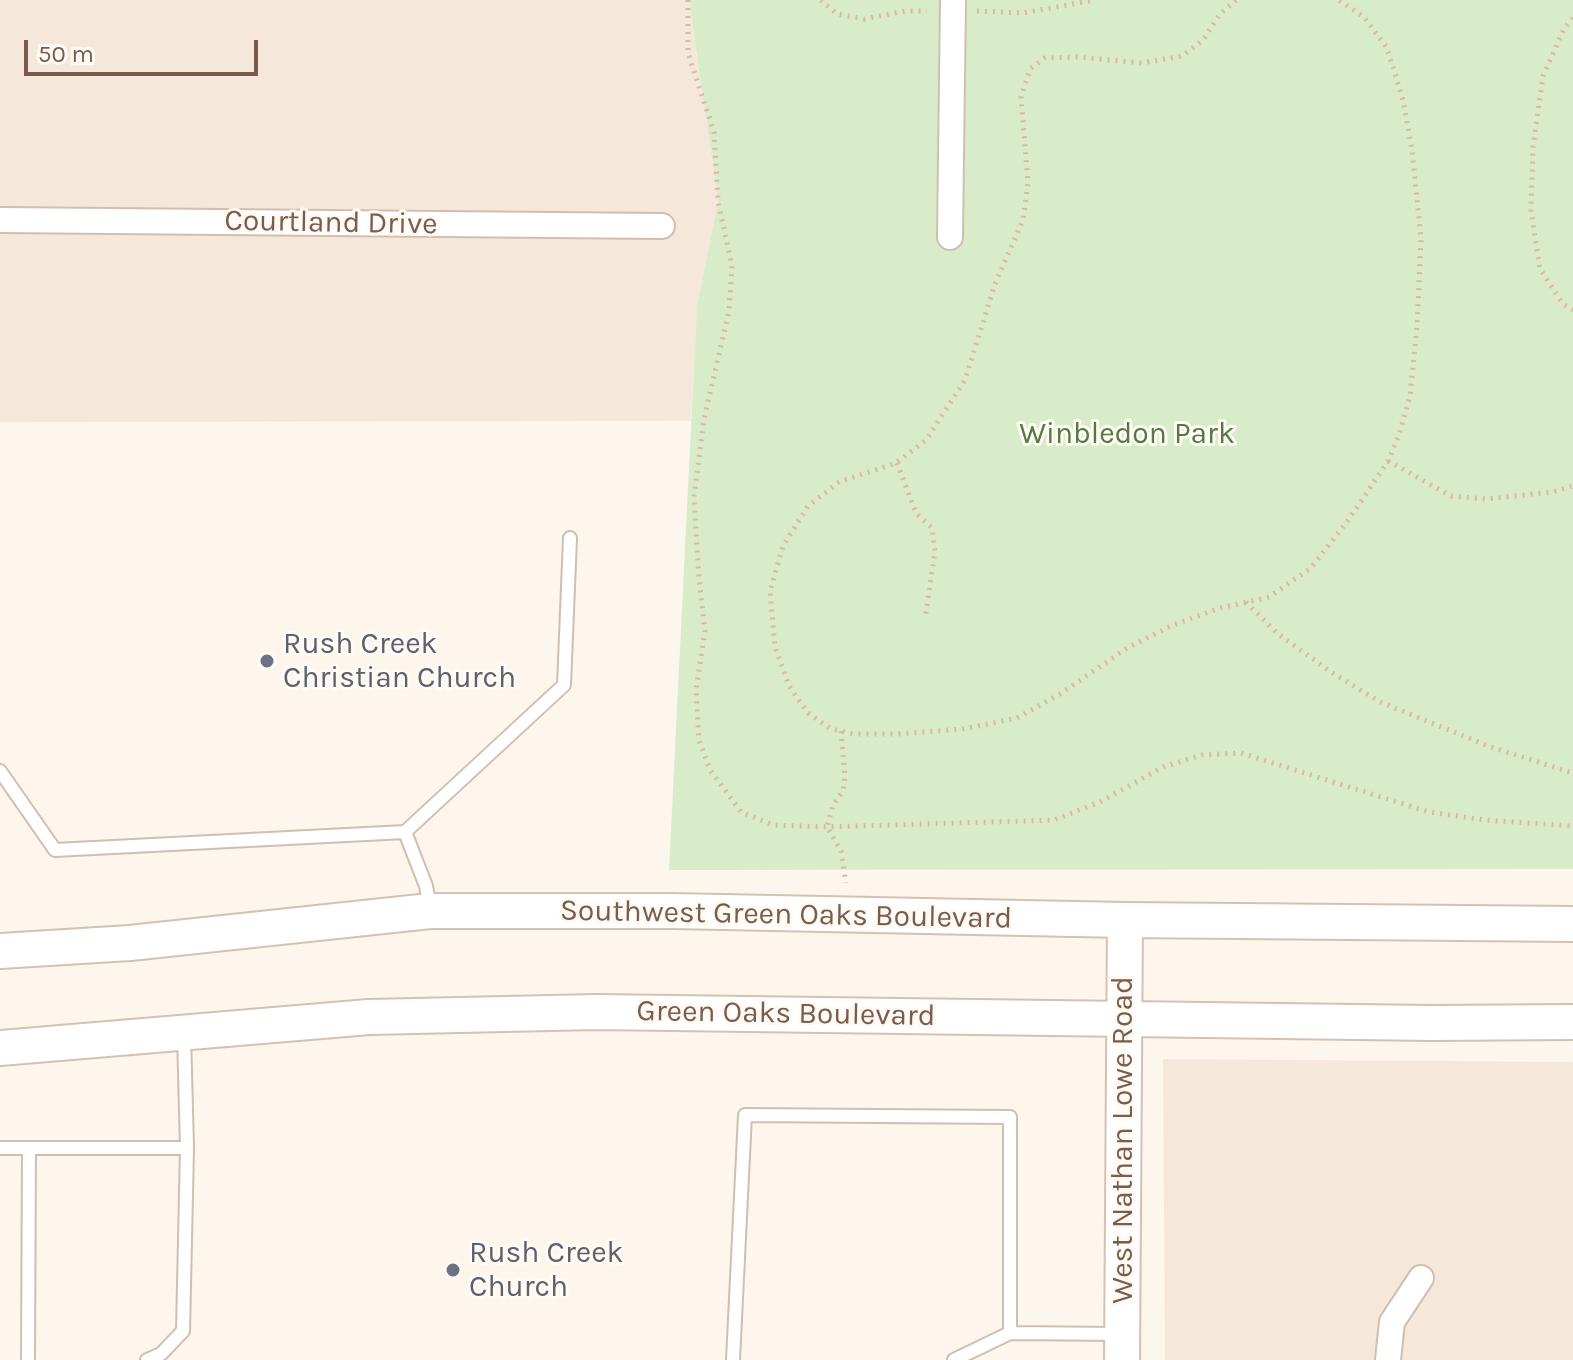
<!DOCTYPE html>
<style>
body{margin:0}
#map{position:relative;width:1573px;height:1360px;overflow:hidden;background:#fdf6ec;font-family:Karla,sans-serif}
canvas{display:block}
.scale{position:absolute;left:24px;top:40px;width:234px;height:36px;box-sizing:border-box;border:4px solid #7a5c4d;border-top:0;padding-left:10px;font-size:24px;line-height:28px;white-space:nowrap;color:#7a5c4d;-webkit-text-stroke:6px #fffaf3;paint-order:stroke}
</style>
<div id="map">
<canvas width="1573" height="1360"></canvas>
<div class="scale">50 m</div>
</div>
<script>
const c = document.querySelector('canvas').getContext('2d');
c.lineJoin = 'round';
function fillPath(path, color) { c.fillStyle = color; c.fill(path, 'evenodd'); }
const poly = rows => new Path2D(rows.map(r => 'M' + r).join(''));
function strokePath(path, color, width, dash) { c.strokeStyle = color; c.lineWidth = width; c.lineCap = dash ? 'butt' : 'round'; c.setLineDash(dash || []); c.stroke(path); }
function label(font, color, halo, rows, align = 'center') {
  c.font = font + ' Karla,sans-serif'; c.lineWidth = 6; c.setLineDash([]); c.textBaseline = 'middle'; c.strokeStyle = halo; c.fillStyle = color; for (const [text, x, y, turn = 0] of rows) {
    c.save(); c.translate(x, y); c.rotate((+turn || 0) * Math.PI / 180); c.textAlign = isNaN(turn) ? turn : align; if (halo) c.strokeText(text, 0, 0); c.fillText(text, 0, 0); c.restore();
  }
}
fillPath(poly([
 [0,0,689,0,718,201,697,306,691,421,0,422],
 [1163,1059,1573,1062,1573,1360,1165,1360]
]), '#f5e8da');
fillPath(poly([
 [689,0,1573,0,1573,869,669,870,697,306,718,201]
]), '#d8ecc9');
const lane = poly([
 [0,771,55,850,405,832,426,886,430,908],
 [405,832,564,685,570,538],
 [0,1148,187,1148,184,1034],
 [28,1360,29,1148],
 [147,1360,161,1354,183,1331,187,1148],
 [733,1360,745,1115,1010,1117,1010,1333],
 [954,1360,1010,1333,1119,1334]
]);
const street = poly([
 [0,220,662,226],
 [950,237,953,0],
 [1388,1360,1392,1322,1421,1278]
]);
const secondary = poly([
 [0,951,130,943,430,911,672,911,1125,920,1573,924],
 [0,1048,369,1017,596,1012,1432,1023,1573,1022],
 [1122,1360,1125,920]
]);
strokePath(lane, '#d1beb0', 16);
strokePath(street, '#d1beb0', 28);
strokePath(secondary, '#d6c0b0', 38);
strokePath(poly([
 [688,0,688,53,714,132,718,201,732,266,729,311,704,419,694,497,699,579,705,631,696,690,699,740,710,770,741,812,773,825,827,827,1054,820,1100,802,1163,767,1202,755,1241,753,1429,812,1485,820,1573,826],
 [821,0,837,14,864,19,906,11,927,11],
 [1236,0,1220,14,1203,40,1182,56,1142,63,1079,57,1045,58,1030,69,1021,97,1028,183,1023,220,995,284,965,380,926,440,896,463,839,482,808,506,783,546,770,591,775,647,789,686,808,713,831,729,854,734,897,734,963,729,1017,718,1060,694,1127,648,1171,626,1220,608,1269,597,1311,568,1349,519,1388,461,1399,435,1410,396,1417,327,1421,238,1412,150,1403,100,1387,48,1364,17,1339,0],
 [977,11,1023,13,1095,0],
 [1573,18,1564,29,1543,76,1533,146,1531,211,1540,269,1563,304,1573,310],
 [1388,461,1451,496,1487,499,1552,492,1573,486],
 [897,463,916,513,932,528,935,551,925,619],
 [1246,602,1277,633,1331,672,1380,702,1491,747,1573,773],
 [841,731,845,777,843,791,833,805,827,827,841,851,846,883]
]), '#d9b8a5', 5, [2, 6]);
strokePath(lane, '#fff', 12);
strokePath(street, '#fff', 24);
strokePath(secondary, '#fff', 34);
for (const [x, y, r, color] of [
 [267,661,8,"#6b7280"],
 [453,1270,8,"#6b7280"]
]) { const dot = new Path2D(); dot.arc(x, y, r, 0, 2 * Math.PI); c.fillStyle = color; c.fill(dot); strokePath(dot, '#fffaf3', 3); }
label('30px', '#7a5c4d', '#fffaf3', [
 ["Courtland Drive",331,223,1],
 ["Southwest Green Oaks Boulevard",786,915,1],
 ["Green Oaks Boulevard",786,1014,1],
 ["West Nathan Lowe Road",1123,1140,-90]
]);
label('30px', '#537a41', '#fffaf3', [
 ["Winbledon Park",1127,434]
]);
label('30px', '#5b616d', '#fffaf3', [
 ["Rush Creek",283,644],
 ["Christian Church",283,678],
 ["Rush Creek",469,1253],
 ["Church",469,1287]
], 'left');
</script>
